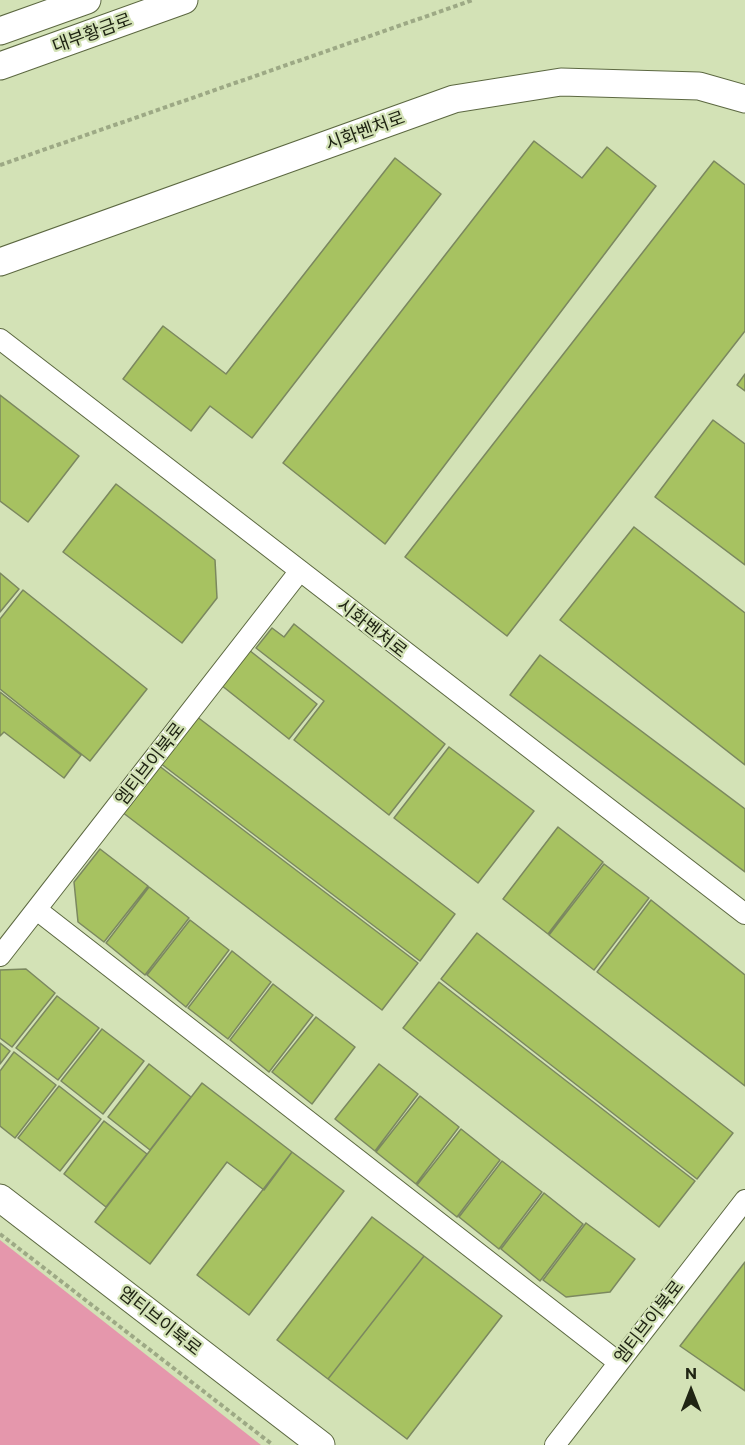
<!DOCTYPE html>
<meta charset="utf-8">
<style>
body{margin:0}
#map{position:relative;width:745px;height:1445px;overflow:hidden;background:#d3e2b6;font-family:Commissioner,sans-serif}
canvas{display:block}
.north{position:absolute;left:661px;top:1361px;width:60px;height:60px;-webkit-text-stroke:4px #d3e2b6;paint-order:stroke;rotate:0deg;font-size:16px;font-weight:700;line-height:24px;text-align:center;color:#202514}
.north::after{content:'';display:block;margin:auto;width:21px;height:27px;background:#202514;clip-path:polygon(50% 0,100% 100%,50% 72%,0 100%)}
</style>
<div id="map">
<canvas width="745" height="1445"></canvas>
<div class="north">N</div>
</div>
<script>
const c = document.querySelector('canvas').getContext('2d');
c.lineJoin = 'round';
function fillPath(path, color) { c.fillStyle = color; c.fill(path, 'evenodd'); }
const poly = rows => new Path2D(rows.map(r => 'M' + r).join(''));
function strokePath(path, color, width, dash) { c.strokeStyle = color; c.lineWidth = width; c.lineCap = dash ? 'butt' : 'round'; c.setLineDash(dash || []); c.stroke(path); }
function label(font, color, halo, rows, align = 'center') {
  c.font = font + ' Commissioner,"Noto Sans KR",sans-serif'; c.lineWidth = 4.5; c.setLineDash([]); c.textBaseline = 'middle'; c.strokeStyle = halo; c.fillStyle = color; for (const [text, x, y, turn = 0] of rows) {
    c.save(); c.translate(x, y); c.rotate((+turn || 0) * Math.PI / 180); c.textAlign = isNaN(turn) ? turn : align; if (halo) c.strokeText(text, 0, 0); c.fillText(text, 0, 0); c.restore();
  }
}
fillPath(poly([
 [0,1240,261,1445,0,1445]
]), '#e597ac');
const building = poly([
 [534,141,582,178,607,147,656,186,385,544,283,463,534,141],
 [395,158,441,194,252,438,210,406,191,431,123,379,163,326,226,374,395,158],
 [714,161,745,185,745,331,507,636,405,557,714,161],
 [745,374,745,391,737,385,745,374],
 [0,395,79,456,28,522,0,501,0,395],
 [713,420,745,444,745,565,655,497,713,420],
 [116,484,215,560,217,598,182,643,63,552,116,484],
 [634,527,745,613,745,765,560,620,634,527],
 [0,573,19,589,0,612,0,573],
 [23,590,147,689,90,761,0,689,0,619,23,590],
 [294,624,445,744,389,815,294,740,324,701,256,648,272,628,284,637,294,624],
 [249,650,317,704,289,739,221,685,249,650],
 [540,655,745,809,745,872,510,695,540,655],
 [0,692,81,755,64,778,4,732,0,736,0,692],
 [196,716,455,914,420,961,160,763,196,716],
 [449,747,534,811,478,883,394,818,449,747],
 [158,765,418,963,382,1010,122,812,158,765],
 [558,827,603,862,548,934,503,899,558,827],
 [100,849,148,886,104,942,78,922,74,882,100,849],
 [604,864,649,898,594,970,549,935,604,864],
 [149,887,189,918,145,975,106,943,149,887],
 [651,900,745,975,745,1086,597,972,651,900],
 [190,920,229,950,186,1007,147,975,190,920],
 [477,933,733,1133,697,1179,441,979,477,933],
 [232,951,271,982,228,1039,188,1008,232,951],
 [26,969,55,993,12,1047,0,1038,0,970,26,969],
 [439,982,695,1181,659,1227,403,1028,439,982],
 [273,984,313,1015,269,1072,230,1040,273,984],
 [57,996,99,1028,58,1080,16,1048,57,996],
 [316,1017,355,1047,312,1104,272,1072,316,1017],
 [102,1029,144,1061,103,1114,61,1081,102,1029],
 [0,1043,10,1051,0,1064,0,1043],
 [14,1052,56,1085,15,1138,0,1126,0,1071,14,1052],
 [149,1064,191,1097,150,1150,108,1117,149,1064],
 [379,1064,418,1094,375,1151,335,1119,379,1064],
 [202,1083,292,1152,264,1190,227,1162,150,1264,95,1222,202,1083],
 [59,1086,101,1119,60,1171,18,1138,59,1086],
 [420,1096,459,1127,416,1184,376,1152,420,1096],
 [104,1121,147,1154,106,1207,64,1174,104,1121],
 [461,1129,500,1160,457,1217,417,1185,461,1129],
 [292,1152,344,1191,249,1315,197,1275,292,1152],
 [502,1161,542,1192,499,1249,459,1217,502,1161],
 [544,1193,583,1224,540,1281,501,1249,544,1193],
 [372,1217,424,1256,328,1379,277,1340,372,1217],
 [586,1223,635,1259,610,1292,566,1297,543,1280,586,1223],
 [424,1256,502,1316,407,1439,328,1379,424,1256],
 [745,1262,745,1391,680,1346,745,1262]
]);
fillPath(building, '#a7c261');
strokePath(building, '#7b885f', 1.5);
const street = poly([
 [0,339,745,914],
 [37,910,618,1362],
 [0,956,299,572],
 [555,1445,745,1200]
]);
const secondary = poly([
 [0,31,87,0],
 [0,66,184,0],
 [0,262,454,99,561,82,699,86,745,99],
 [0,1198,321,1445]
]);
strokePath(street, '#5c6841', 22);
strokePath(secondary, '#5c6841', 29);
strokePath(poly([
 [0,165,473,0],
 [0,1234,273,1445]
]), '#9da985', 4, [4.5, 3]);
strokePath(street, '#fff', 20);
strokePath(secondary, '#fff', 27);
label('18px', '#202514', '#d3e2b6', [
 ["대부황금로",92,33,-20],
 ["시화벤처로",365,131,-20],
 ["시화벤처로",372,628,38],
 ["엠티브이북로",150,764,-52],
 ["엠티브이북로",160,1321,38],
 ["엠티브이북로",649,1322,-52]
]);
</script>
